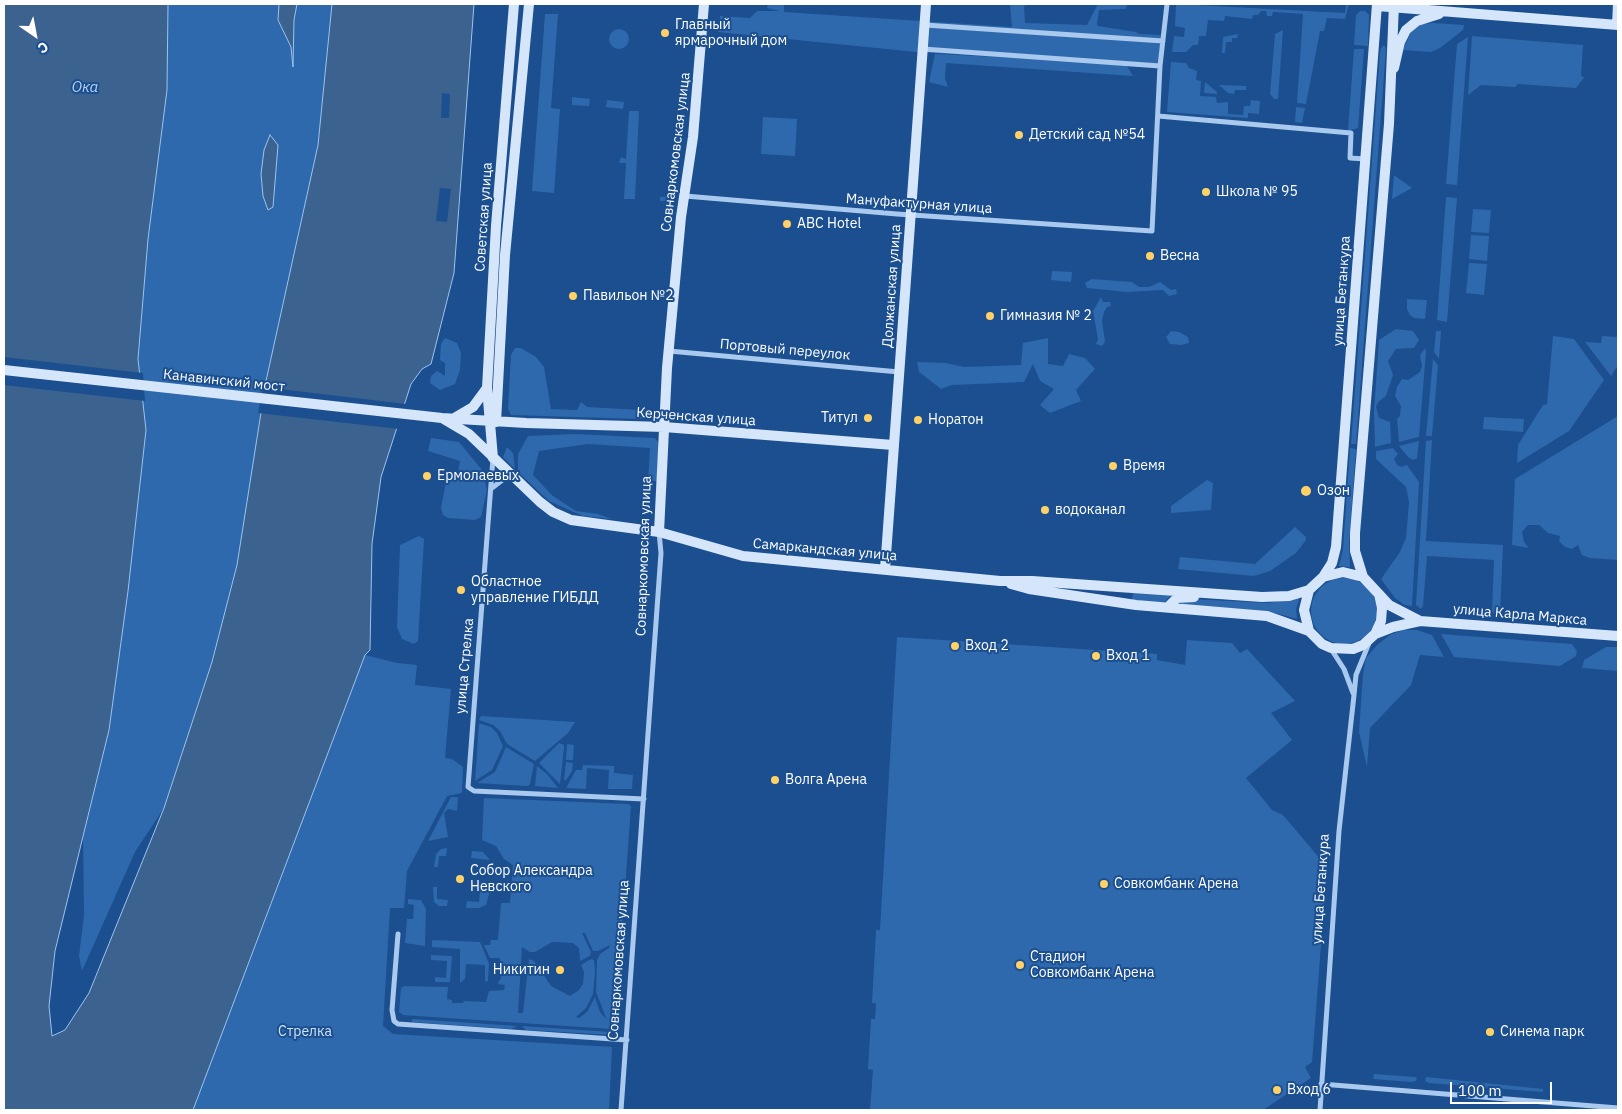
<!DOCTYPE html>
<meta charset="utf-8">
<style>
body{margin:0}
#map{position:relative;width:1622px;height:1114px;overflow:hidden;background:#1b4f8f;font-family:"IBM Plex Sans",sans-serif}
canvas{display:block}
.frame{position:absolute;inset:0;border:5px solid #fff;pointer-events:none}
.north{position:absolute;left:10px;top:10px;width:50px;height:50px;-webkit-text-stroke:4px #1b4f8f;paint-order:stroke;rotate:147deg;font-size:14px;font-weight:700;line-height:20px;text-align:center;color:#fff}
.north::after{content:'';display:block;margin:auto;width:18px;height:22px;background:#fff;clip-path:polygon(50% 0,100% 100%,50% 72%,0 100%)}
.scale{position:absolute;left:1450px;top:1082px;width:102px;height:22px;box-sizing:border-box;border:2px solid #fff;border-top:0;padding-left:6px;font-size:15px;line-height:18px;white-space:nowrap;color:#fff;-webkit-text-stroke:4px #1b4f8f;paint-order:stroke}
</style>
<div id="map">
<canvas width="1622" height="1114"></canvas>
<div class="frame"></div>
<div class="north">С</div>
<div class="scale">100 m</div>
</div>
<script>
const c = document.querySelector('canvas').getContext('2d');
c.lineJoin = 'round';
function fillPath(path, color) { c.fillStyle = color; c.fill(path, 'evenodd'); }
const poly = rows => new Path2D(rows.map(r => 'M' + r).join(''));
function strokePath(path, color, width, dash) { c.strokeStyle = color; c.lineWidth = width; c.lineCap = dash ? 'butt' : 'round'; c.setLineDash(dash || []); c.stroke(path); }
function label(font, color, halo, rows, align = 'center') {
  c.font = font + ' "IBM Plex Sans",sans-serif'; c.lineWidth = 4; c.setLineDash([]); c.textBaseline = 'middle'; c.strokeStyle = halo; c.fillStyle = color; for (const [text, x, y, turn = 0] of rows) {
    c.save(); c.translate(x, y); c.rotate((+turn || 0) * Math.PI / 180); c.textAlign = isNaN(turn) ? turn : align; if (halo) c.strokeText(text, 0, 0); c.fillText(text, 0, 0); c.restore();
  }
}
fillPath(poly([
 [168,4,279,4,278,20,291,47,293,64,294,20,297,4,332,4,318,145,266,381,237,565,212,662,164,808,135,852,82,971,79,956,84,915,83,834,109,730,128,591,146,430,138,359,148,239,167,90],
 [768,4,784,4,784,12,1012,27,1010,4,1029,4,1024,6,1025,23,1087,25,1098,4,1127,4,1126,9,1099,10,1097,24,1098,26,1136,32,1139,34,1161,35,1158,68,1127,66,1133,76,946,63,945,79,948,87,929,82,935,54,1019,58,916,52,718,32,720,16,750,18,757,11,780,11,767,8],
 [1176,4,1345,13,1346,4,1349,4,1345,19,1327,18,1324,31,1320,31,1306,104,1297,103,1303,14,1273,12,1272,16,1267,16,1266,11,1261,11,1258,15,1253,15,1252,19,1225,16,1224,21,1208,20,1206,36,1199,36,1198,45,1193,45,1186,52,1172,52,1174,36,1184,37,1185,28,1175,26],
 [1360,11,1365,11,1369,15,1368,46,1354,45,1356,15],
 [545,14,558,14,551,108,560,109,554,193,532,191],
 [1433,23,1464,25,1463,30,1440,48,1431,52,1403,50,1412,30,1422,24],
 '609 39a10 10 0 1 1 20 0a10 10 0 1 1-20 0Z',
 [1283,30,1278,99,1274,99,1270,94,1275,34],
 [1238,34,1237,38,1232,38,1232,42,1226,42,1225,53,1222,53,1223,37],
 [1472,36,1583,45,1581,76,1584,77,1583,79,1576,88,1518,84,1515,87,1481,85,1468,95],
 [1468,37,1457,185,1446,184,1457,44],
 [1384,45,1386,48,1356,444,1351,444,1380,52,1381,48],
 [1354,49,1364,49,1358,128,1352,130,1348,130],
 [1171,62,1186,63,1189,68,1197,71,1196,80,1201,81,1200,96,1216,97,1217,103,1228,102,1228,114,1243,115,1244,106,1250,106,1251,100,1260,101,1259,114,1248,113,1248,118,1167,112],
 [1205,82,1217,92,1217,94,1204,93],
 [1219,85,1246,86,1246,90,1235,90,1234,94,1228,93],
 [572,97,590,99,589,106,572,105],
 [607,100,624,102,623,109,606,107],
 [1296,107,1305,108,1302,123,1295,122],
 [629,111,639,111,635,199,624,199,626,163,619,163,621,157,626,159],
 [678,114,682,115,679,152,676,152],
 [763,117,797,119,795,156,761,154],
 [674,165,678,165,673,201,660,201,660,197,669,197],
 [1394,175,1412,188,1392,199],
 [1446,197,1457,198,1447,322,1437,320],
 [1473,209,1491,210,1489,233,1471,232],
 [1471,235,1489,236,1487,261,1469,259],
 [1469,263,1487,264,1484,295,1466,293],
 [1052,271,1072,272,1071,282,1051,280],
 [1092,279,1132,282,1139,287,1149,287,1160,282,1171,290,1176,289,1177,294,1169,296,1163,290,1127,292,1087,288,1085,283],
 [1101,297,1103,302,1110,302,1111,306,1107,307,1104,312,1102,321,1105,341,1102,346,1096,344,1098,339,1093,311],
 [1407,299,1427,300,1425,319,1414,318,1410,315,1407,309],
 [1396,329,1413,331,1419,340,1414,348,1396,349,1388,361,1393,375,1386,396,1378,402,1376,407,1379,418,1390,422,1391,443,1375,447,1374,411,1379,340],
 [1171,331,1179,332,1188,337,1189,343,1181,345,1170,344,1166,337],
 [1436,331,1441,331,1439,359,1434,352],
 [1553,336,1574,339,1604,380,1569,431,1517,463,1518,445,1543,405,1547,404],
 [1602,336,1618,337,1618,365,1611,376,1585,342,1601,343],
 [445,338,457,343,461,353,460,370,455,384,440,390,430,383,431,376,437,371,445,376,445,363,440,360,441,344],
 [1048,338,1048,364,1063,366,1069,354,1085,358,1095,369,1076,390,1081,401,1050,413,1040,405,1054,389,1040,381,1033,364,1024,382,952,385,941,389,919,372,917,362,946,363,964,367,1021,365,1023,343],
 [515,348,521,348,536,357,544,367,551,409,577,410,581,402,587,407,640,410,643,419,511,415,508,409,511,355],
 [1425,348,1426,352,1419,437,1399,442,1397,419,1400,416,1401,406,1395,396,1397,387,1402,379,1408,380,1420,372,1422,366,1420,355],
 [1433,359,1438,365,1432,436,1426,436],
 [1618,416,1618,560,1590,558,1582,555,1578,545,1572,549,1565,547,1559,541,1560,536,1548,533,1539,525,1528,525,1522,532,1524,542,1529,548,1512,545,1515,479],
 [1484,417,1524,419,1523,432,1483,429],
 [576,434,655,438,659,444,657,481,648,481,650,448,588,444,539,451,533,475,553,496,576,511,598,514,612,519,583,516,549,501,518,472,518,454,528,436],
 [431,438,459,442,482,470,487,490,481,517,475,520,448,518,443,515,441,508,446,482,457,479,460,461,428,451],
 [1432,440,1426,541,1503,545,1500,614,1494,614,1492,611,1494,560,1427,556,1423,606,1421,609,1416,605,1426,441],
 [1419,441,1417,458,1414,460,1409,458,1399,446],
 [507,447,513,453,515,469,503,457],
 [1350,448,1356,449,1349,544,1350,567,1339,566,1343,550],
 [1393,448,1398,454,1394,459,1397,465,1402,467,1407,465,1419,482,1412,606,1405,605,1395,598,1381,579,1400,552,1406,538,1409,502,1406,487,1376,459,1376,451],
 [1207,480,1213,483,1211,510,1171,513,1171,506],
 [1295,527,1306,537,1306,540,1296,553,1270,571,1254,576,1178,569,1180,557,1255,564],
 [419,536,424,539,418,641,414,644,402,639,397,627,400,545],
 '1311 611a33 33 0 1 1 66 0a33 33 0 1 1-66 0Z',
 [1133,591,1172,594,1164,603,1132,600],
 [1300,597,1296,609,1297,619,1268,611,1182,604,1183,601,1190,599,1269,603],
 [1403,630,1417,630,1432,635,1444,657,1420,655,1411,685,1370,728,1367,767,1359,732,1363,674,1366,658,1377,645,1390,635],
 [1441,634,1572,644,1577,651,1576,656,1560,666,1454,657],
 [897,637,1157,654,1157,660,1185,665,1187,640,1232,643,1240,653,1247,649,1295,701,1271,713,1292,740,1246,778,1272,810,1283,815,1327,867,1312,1062,1305,1067,1311,1078,1263,1110,870,1110,873,1070,868,1069,871,1019,875,1019,876,1003,872,1003,876,930,880,930],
 [1606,647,1618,647,1618,671,1582,668,1584,660],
 [365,655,397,663,417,665,415,685,451,689,445,758,452,759,463,767,462,793,447,796,407,871,404,908,390,908,383,1026,393,1034,612,1047,609,1110,193,1110],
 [481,716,575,722,568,733,535,761,507,744,500,731,493,725,479,720],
 [479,723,491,727,497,733,503,746,492,770,475,781],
 [559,743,564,745,564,748,560,784,539,763],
 [567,744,574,745,573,760,566,760],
 [506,747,534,764,530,784,528,786,477,783,495,772],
 [566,762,573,763,572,771,566,780,564,780],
 [583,765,614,766,614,773,633,775,632,789,608,789,609,770,587,768,586,789,566,788,576,770,582,770],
 [537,766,548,775,558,788,535,786],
 [451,797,458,797,457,811,448,809,444,813,448,837,428,841],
 [484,798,628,804,631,806,615,1027,611,1029,403,1015,399,1012,401,988,404,986,448,987,447,999,452,1000,452,1003,463,1003,464,1001,486,1002,489,991,504,990,505,985,498,984,499,980,501,979,500,958,490,958,484,945,490,945,491,940,498,940,501,903,510,903,513,865,504,859,496,846,482,840],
 [582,933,585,933,593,951,598,951,610,945,609,948,600,954,597,960,596,992,607,1020,600,1012,595,997,587,1012,579,1018,576,1017,586,1008,593,994,595,972,594,960,591,959,581,965,584,972,583,984,579,990,570,996,551,986,534,961,529,959,523,1013,518,1013,522,947,530,952,535,952,552,942,573,943,579,948,580,961,590,956,591,952],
 [447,848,446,856,439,856,438,867,434,867,436,854,441,849],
 [472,851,483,852,490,860,471,858],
 [433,887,437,887,437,899,448,900,447,906,439,906,434,902],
 [480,890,490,891,486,905,479,908,466,908,467,901,479,902],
 [408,899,421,900,426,909,425,946,405,943,407,919,413,919,414,905,408,904],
 [432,940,480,942,489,964,488,981,485,982,485,965,466,964,465,979,460,983,460,949,432,947],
 [431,955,452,956,450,982,435,982,435,977,446,978,447,961,431,960],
 [412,1019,517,1026,511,1029,412,1022],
 [522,1026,611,1032,613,1035,526,1030],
 [1374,1074,1415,1077,1417,1078,1416,1081,1411,1082,1373,1079],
 [1426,1077,1543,1089,1543,1092,1429,1083,1425,1081]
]), '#2e69ad');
const water = poly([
 [4,4,168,4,167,90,148,239,138,359,146,430,128,591,109,730,55,951,49,1006,52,1036,65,1030,89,993,164,808,212,662,237,565,266,381,318,145,332,4,474,4,454,273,431,364,422,369,411,384,381,477,372,544,370,650,365,655,193,1110,4,1110,4,4],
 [279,4,297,4,294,20,293,67,291,47,278,20,279,4],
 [270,135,278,145,273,207,268,210,263,196,261,174,264,150,270,135]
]);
fillPath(water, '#3c6290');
strokePath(water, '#9cc4f0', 1);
fillPath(poly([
 [442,93,450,94,449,118,441,118],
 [440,188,451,189,447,222,436,221],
 [4,357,143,373,145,401,4,385],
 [263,387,406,404,399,429,258,413]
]), '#1b4f8f');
strokePath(poly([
 [925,25,1163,41],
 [923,49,1160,66],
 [1158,116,1351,133,1350,158,1365,159],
 [685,196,897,214,1152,231,1160,66,1167,4],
 [669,351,899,372],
 [493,458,468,787,474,791,644,799],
 [492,488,509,475],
 [1331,649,1344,669,1353,693],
 [398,934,392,1010,394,1021,398,1024,627,1040],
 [1321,1084,1618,1108],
 [621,1110,661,553,659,532],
 [1320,1110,1339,831,1354,695,1356,675,1369,643]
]), '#a9c9ee', 5);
strokePath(poly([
 [1377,6,1618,25],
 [1617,25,1618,4],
 [1394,68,1400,42,1406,30,1417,21,1439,14],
 [4,370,442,418,526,423,664,427,893,445],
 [487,388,493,458],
 [456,417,473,407,487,388,496,226,514,4],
 [442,418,469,434,540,502,553,512,571,520,659,532,743,556,1000,581,1032,581,1262,597,1289,596,1309,590],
 [496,422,505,255,529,4],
 [659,532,667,368,681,217,693,137,704,4],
 [885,569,926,4],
 [1323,577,1332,563,1336,547,1377,4],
 [1363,577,1355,551,1355,533,1389,124,1394,4],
 [1011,584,1029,589,1136,605,1267,616,1309,631],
 [1379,594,1382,608,1381,621,1375,634,1363,645,1353,649,1331,648,1322,644,1309,631,1304,610,1309,590,1323,577,1343,572,1363,577,1389,605,1420,621],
 [1168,607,1177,598,1194,597],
 [1375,634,1393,627,1420,621,1618,636]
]), '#d6e6fa', 10);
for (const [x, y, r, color] of [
 [665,33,5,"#ffd166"],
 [1019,135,5,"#ffd166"],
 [1206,192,5,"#ffd166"],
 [787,224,5,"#ffd166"],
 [1150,256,5,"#ffd166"],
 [573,296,5,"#ffd166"],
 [990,316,5,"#ffd166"],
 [868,418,5,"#ffd166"],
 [918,420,5,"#ffd166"],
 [1113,466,5,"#ffd166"],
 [427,476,5,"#ffd166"],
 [1306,491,6,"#ffd166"],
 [1045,510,5,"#ffd166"],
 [461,590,5,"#ffd166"],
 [955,646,5,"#ffd166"],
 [1096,656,5,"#ffd166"],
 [775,780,5,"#ffd166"],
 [460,879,5,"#ffd166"],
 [1104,884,5,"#ffd166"],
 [1020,965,5,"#ffd166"],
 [560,970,5,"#ffd166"],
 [1490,1032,5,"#ffd166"],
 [1277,1090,5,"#ffd166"]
]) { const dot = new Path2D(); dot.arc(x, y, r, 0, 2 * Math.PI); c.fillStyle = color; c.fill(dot); strokePath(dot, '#1b4f8f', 2); }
label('14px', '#fff', '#1b4f8f', [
 ["Главный",675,25],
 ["ярмарочный дом",675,41],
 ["Детский сад №54",1029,135],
 ["Школа № 95",1216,192],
 ["ABC Hotel",797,224],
 ["Весна",1160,256],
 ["Павильон №2",583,296],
 ["Гимназия № 2",1000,316],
 ["Титул",858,418,"right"],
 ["Норатон",928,420],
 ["Время",1123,466],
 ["Ермолаевых",437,476],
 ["Озон",1317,491],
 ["водоканал",1055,510],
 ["Областное",471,582],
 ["управление ГИБДД",471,598],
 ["Вход 2",965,646],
 ["Вход 1",1106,656],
 ["Волга Арена",785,780],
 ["Собор Александра",470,871],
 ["Невского",470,887],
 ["Совкомбанк Арена",1114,884],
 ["Стадион",1030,957],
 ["Совкомбанк Арена",1030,973],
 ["Никитин",550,970,"right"],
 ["Синема парк",1500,1032],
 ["Вход 6",1287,1090]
], 'left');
label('14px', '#fff', '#1b4f8f', [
 ["Совнаркомовская улица",676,152,-83],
 ["Мануфактурная улица",919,204,4],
 ["Советская улица",484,217,-86],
 ["Должанская улица",892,286,-86],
 ["улица Бетанкура",1342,291,-86],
 ["Портовый переулок",785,350,5],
 ["Канавинский мост",224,381,6],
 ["Керченская улица",696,417,4],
 ["Самаркандская улица",825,550,5],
 ["Совнаркомовская улица",644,556,-88],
 ["улица Карла Маркса",1520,615,5],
 ["улица Стрелка",465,666,-85],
 ["улица Бетанкура",1321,889,-86],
 ["Совнаркомовская улица",619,960,-86]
]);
label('14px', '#cfe3fa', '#1b4f8f', [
 ["Стрелка",305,1032]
]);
label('italic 15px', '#b5d3f5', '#1b4f8f', [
 ["Ока",85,88]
]);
</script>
